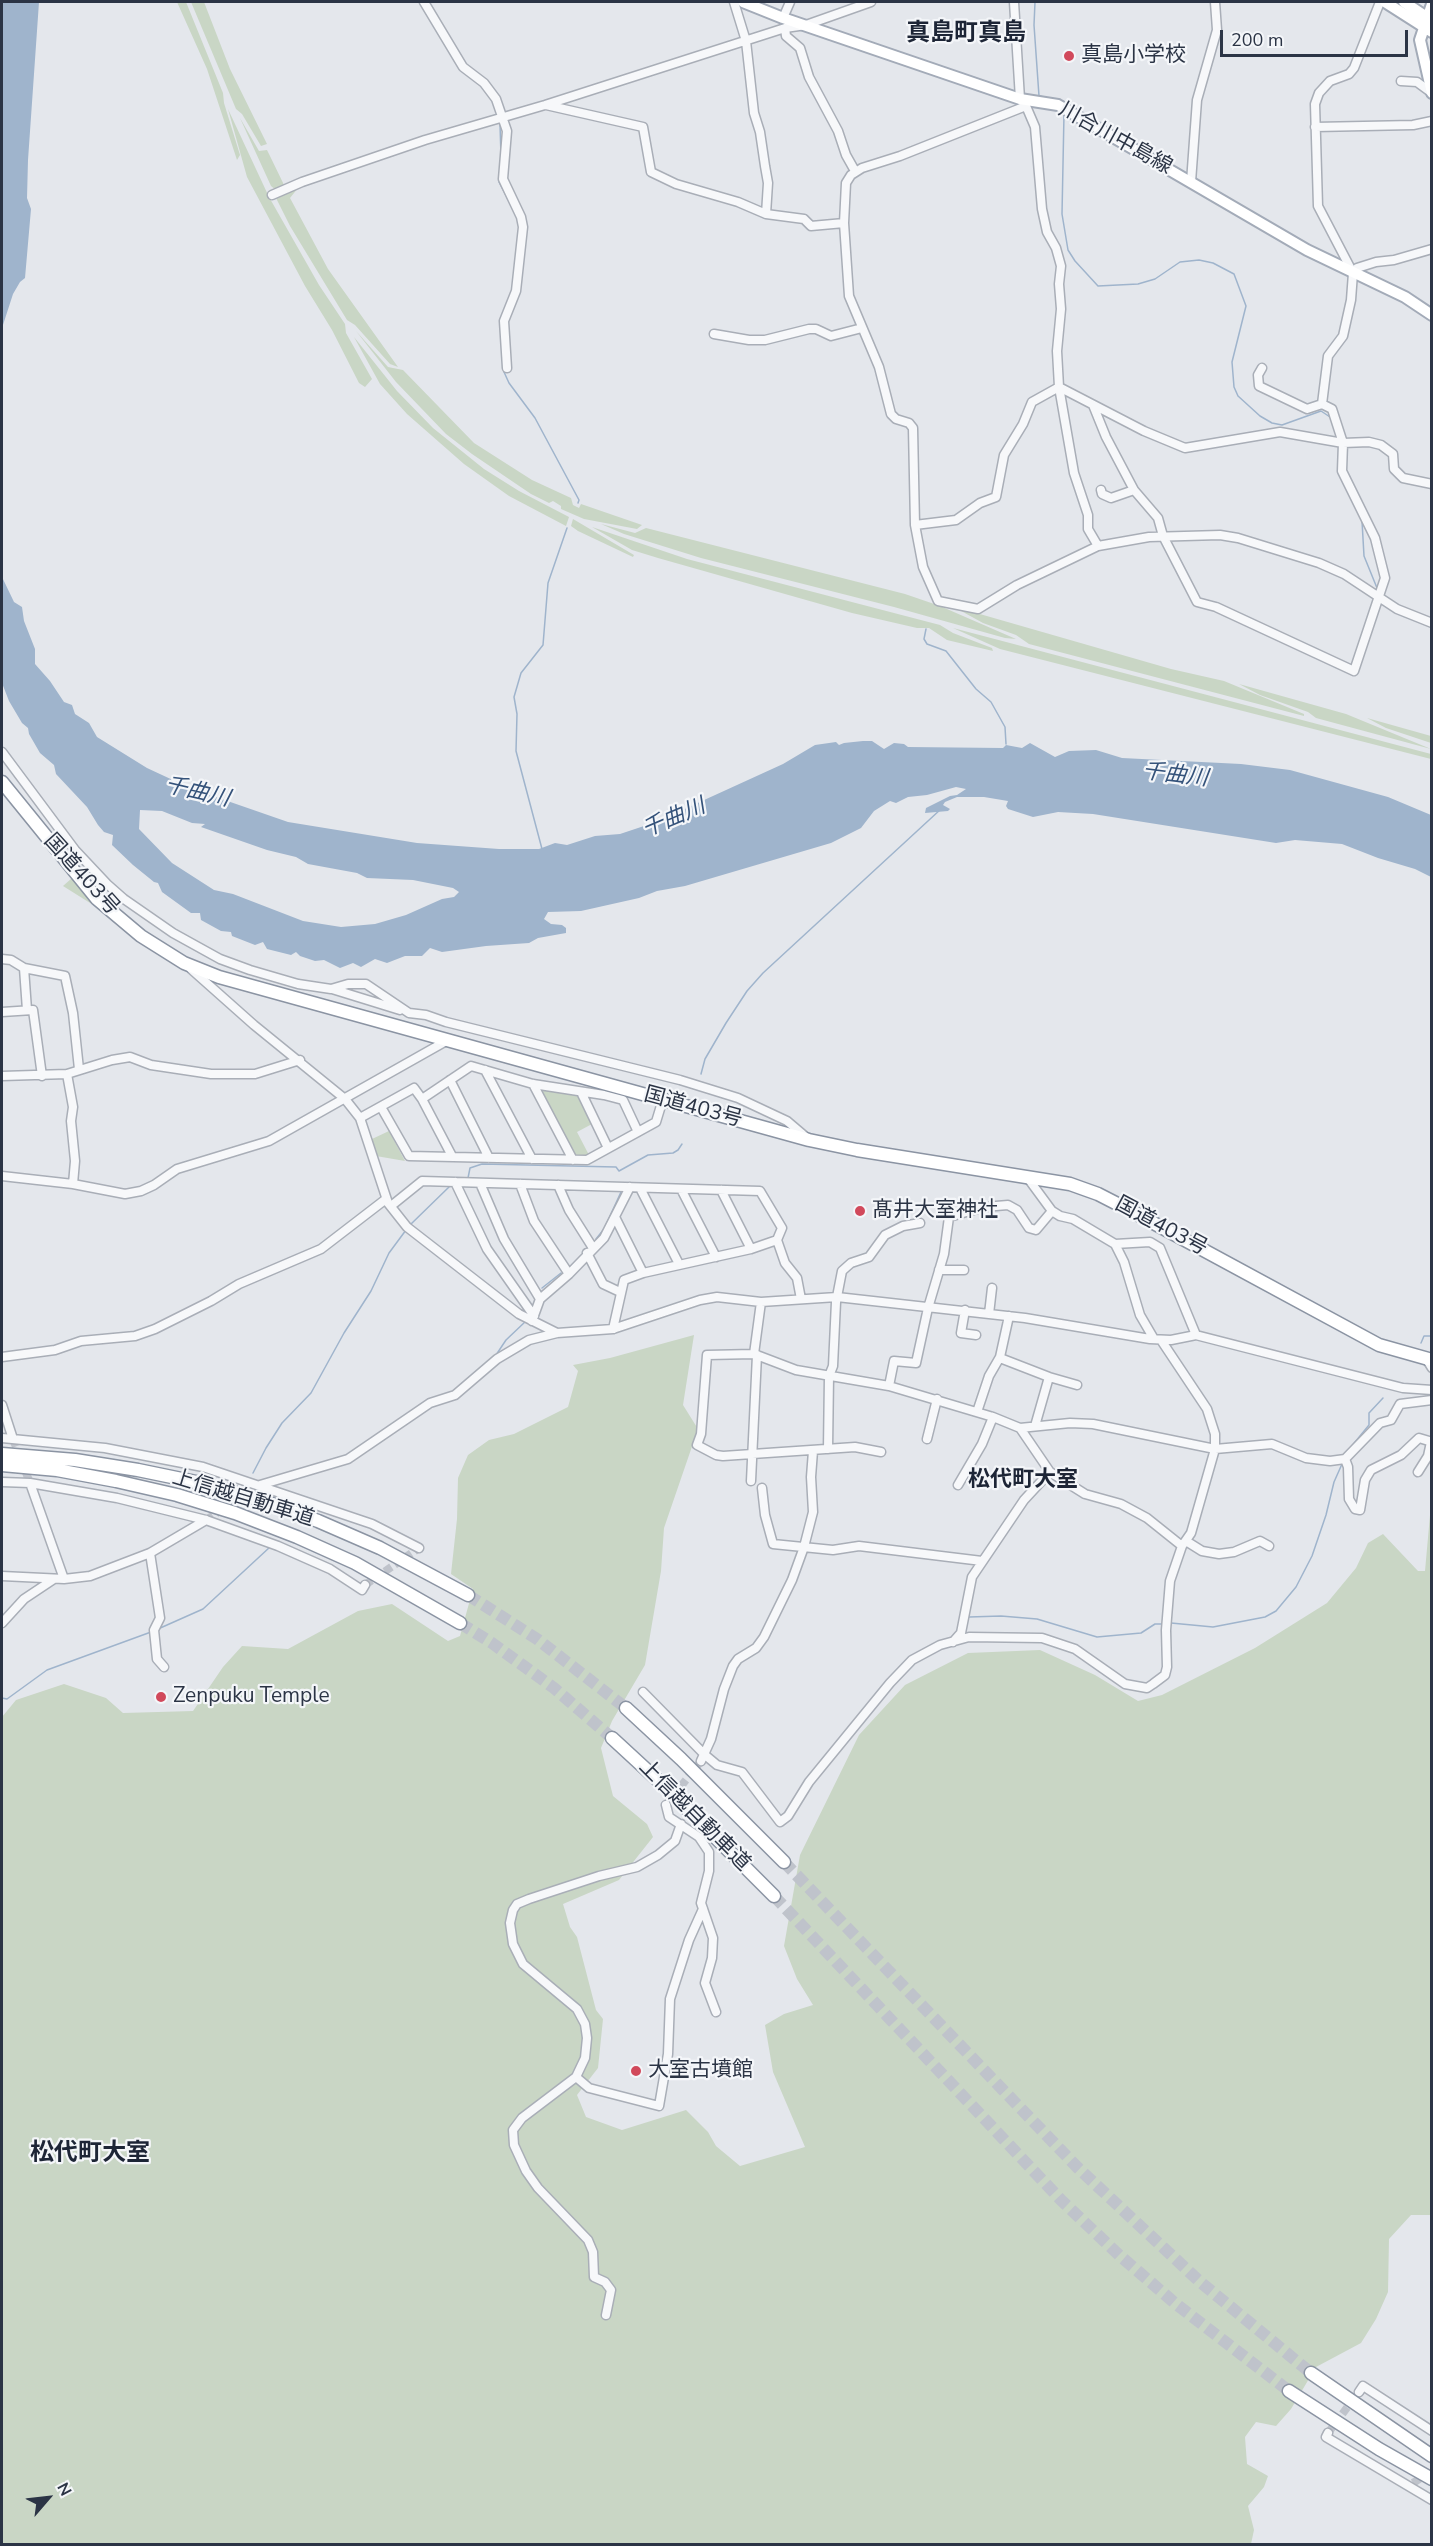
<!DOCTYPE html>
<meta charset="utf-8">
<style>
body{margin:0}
#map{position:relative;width:1433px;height:2546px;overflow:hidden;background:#e4e7ec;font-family:"Nunito Sans",sans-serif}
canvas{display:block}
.frame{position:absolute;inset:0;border:3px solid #2b3445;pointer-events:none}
.north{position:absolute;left:18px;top:2468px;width:60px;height:60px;-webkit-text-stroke:4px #f4f6f9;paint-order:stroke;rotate:62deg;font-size:16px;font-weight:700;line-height:24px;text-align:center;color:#2b3445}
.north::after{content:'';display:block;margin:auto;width:21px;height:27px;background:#2b3445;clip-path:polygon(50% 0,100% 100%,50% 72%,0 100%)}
.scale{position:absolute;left:1220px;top:30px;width:188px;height:27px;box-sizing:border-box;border:3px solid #2b3445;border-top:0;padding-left:8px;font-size:18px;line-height:21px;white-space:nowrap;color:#2b3445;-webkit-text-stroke:4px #f4f6f9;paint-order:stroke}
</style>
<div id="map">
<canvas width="1433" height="2546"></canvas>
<div class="frame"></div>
<div class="north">N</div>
<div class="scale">200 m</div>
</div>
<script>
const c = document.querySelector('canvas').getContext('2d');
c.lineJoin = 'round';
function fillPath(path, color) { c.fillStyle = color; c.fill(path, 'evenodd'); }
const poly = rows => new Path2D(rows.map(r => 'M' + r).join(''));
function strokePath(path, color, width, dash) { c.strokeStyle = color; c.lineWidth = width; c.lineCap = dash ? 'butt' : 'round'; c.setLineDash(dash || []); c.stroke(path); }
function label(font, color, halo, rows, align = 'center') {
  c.font = font + ' "Nunito Sans","Noto Sans JP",sans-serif'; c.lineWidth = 4.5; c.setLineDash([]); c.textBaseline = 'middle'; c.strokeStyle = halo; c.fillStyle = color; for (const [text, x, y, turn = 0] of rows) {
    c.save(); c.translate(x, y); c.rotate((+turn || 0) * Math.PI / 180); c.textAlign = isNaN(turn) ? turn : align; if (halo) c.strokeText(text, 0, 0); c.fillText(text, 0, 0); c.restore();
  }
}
fillPath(poly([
 [177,2,186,2,223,93,224,103,240,155,237,160,207,69],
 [191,2,204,2,230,69,267,144,261,146,242,114,236,109],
 [228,109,269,197,319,285,345,324,346,333,372,379,365,387,359,383,332,330,305,286,247,177],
 [240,118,259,151,267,150,269,154,285,187,277,191,271,186],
 [298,188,290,198,328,269,398,367,390,364,355,325,347,320,290,226,276,198],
 [356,331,388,367,403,370,474,443,532,480,571,498,573,505,579,508,581,504,642,525,637,529,584,519,561,509,561,506,553,501,549,503,531,494,472,454,446,434,396,382],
 [354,337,397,391,433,428,484,469,519,491,569,517,566,526,509,496,464,464,407,414,380,384],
 [573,519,634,555,633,557,578,531,571,526],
 [601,524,635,533,646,528,905,594,940,606,1016,639,1005,638,894,607,701,558,624,534],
 [592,527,687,559,940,625,953,633,992,648,993,651,947,640,929,628,917,628,852,613,658,558,632,550],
 [952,606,1171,669,1224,681,1304,714,1304,716,1029,644,1016,635,983,623],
 [953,628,1431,754,1431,759,1000,649],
 [1239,684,1346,714,1431,749,1316,718,1308,712,1260,695],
 [1367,718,1431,736,1431,743,1386,728],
 [72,878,107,912,106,913,63,886],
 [544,1087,575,1094,578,1097,592,1124,577,1132,589,1155,575,1156,540,1092],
 [389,1131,405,1161,376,1156,372,1139],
 [694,1335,683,1405,698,1429,664,1528,661,1571,645,1665,612,1721,601,1748,613,1796,647,1824,653,1837,619,1880,563,1904,570,1927,577,1937,596,2010,603,2019,598,2068,577,2095,586,2117,622,2130,686,2110,708,2132,716,2146,740,2166,805,2147,773,2072,765,2025,784,2014,813,2005,797,1979,784,1946,800,1855,859,1735,905,1685,968,1653,1040,1650,1095,1675,1138,1701,1162,1695,1255,1648,1327,1603,1356,1568,1368,1543,1383,1534,1418,1571,1425,1571,1431,1504,1431,2215,1411,2215,1389,2239,1388,2292,1376,2319,1361,2343,1316,2367,1291,2409,1276,2426,1256,2422,1245,2437,1247,2464,1268,2476,1264,2487,1248,2506,1254,2530,1251,2544,2,2544,2,1717,16,1700,64,1684,106,1698,123,1713,193,1711,223,1667,242,1646,288,1649,358,1611,392,1604,448,1641,460,1636,473,1589,451,1574,457,1519,458,1478,468,1455,489,1440,514,1434,568,1407,578,1371,573,1365,610,1358]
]), '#c9d6c5');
fillPath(poly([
 [2,2,39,2,28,160,27,198,31,209,25,278,20,282,13,294,2,328],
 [2,577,14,602,22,607,24,621,35,649,35,664,50,681,64,702,72,705,75,714,89,723,97,737,147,768,190,788,288,822,417,843,499,849,539,849,555,843,567,845,595,836,620,834,656,822,783,764,815,745,836,742,839,745,844,743,863,741,872,741,884,749,894,743,904,744,908,747,1003,748,1006,745,1022,748,1030,743,1055,757,1069,751,1096,750,1122,758,1241,764,1290,770,1388,797,1431,815,1431,877,1415,869,1378,858,1342,844,1295,840,1276,843,1093,814,1058,812,1033,817,1008,809,1006,806,1008,801,984,797,957,797,945,802,943,805,950,809,948,811,925,813,926,808,950,796,957,795,966,789,956,787,927,795,908,797,896,803,890,801,874,811,861,828,831,843,685,886,657,891,639,898,581,911,548,912,544,919,551,924,562,925,566,928,566,933,538,938,529,943,486,946,442,952,430,948,422,956,405,956,387,963,375,959,361,967,353,963,340,968,324,960,315,961,300,956,296,952,291,955,267,949,263,942,255,945,232,936,231,932,221,931,201,920,200,913,191,913,162,892,158,883,154,882,133,865,112,845,113,835,104,832,98,825,87,807,56,774,54,765,40,753,29,734,28,728,22,723,9,701,2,683],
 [140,810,162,811,192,823,205,824,201,827,267,850,296,857,308,864,357,873,367,878,413,880,453,888,459,892,454,897,442,899,406,915,375,924,341,927,303,921,233,894,214,890,172,863,139,829]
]), '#9fb4cc');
strokePath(poly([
 [1035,2,1034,25,1039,96,1062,101],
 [1064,114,1062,214,1068,250,1075,261,1098,286,1138,284,1155,279,1180,262,1199,260,1213,263,1234,274,1246,306,1232,362,1234,387,1238,396,1260,416,1272,423,1282,425,1321,411,1330,417],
 [500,124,501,156],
 [499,182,512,207],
 [504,372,509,383,535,418,579,500,578,503],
 [1362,521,1364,556,1377,588],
 [926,629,924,639,927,644,946,651,976,689,991,702,1005,727,1006,744],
 [542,849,516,751,517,714,514,697,521,673,543,645,548,583,567,528],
 [701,1074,705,1059,726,1023,747,991,763,973,941,809],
 [468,1178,470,1168,482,1164,616,1167,619,1171,648,1155,673,1153,678,1150,682,1144],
 [411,1224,449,1187],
 [596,1239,604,1229,621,1192],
 [542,1288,561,1273],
 [1421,1343,1424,1336,1432,1336],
 [496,1355,506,1340,526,1321],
 [1346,1453,1369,1425,1369,1413,1383,1398],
 [253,1473,266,1448,282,1423,311,1393,344,1333,371,1291,389,1253,406,1230],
 [969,1617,1001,1616,1037,1619,1097,1637,1141,1633,1155,1624,1163,1624],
 [1171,1623,1213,1627,1265,1617,1276,1611,1296,1587,1312,1556,1326,1515,1334,1482,1342,1464],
 [158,1629,203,1609,270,1547],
 [2,1698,7,1699,47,1670,151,1632]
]), '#9fb4cc', 1.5);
strokePath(poly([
 [13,1439,30,1483],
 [206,1520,260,1485],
 [365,1585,419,1548],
 [666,1805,701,1761],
 [1328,2433,1355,2397],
 [1413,2483,1432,2471]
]), '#bfc3cb', 8, [8, 4]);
strokePath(poly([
 [468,1595,537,1639,626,1708],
 [460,1623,492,1643,554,1688,612,1738],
 [784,1862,1078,2168,1199,2281,1311,2373],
 [774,1896,1062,2201,1119,2255,1176,2304,1289,2391]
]), '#bfc3cb', 12, [12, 6]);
const minor = poly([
 [424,2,463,67,484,83,496,99,507,131,503,179,521,217,523,227,516,291,504,321,507,368],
 [734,2,746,41,754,113,760,132,765,166,768,183,766,214],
 [1014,2,1020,99,1026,106,1035,127,1042,209,1047,232,1056,248,1061,266,1059,284,1061,309,1057,351,1059,387,1074,473,1088,515,1088,529,1098,546],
 [783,18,790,2],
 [785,28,786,36,800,48,809,77,838,131,846,155,855,171],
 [1401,81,1417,82,1432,93],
 [546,105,643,127,651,172,676,184,738,202,766,214,804,219,811,226,844,223],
 [1026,106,900,156,862,168,851,175,846,183,844,223,849,296,879,367,891,414,896,419,909,423,913,428,915,525,923,567,938,601,978,609,1017,585,1098,546,1149,537,1220,535,1238,538,1319,563,1344,574,1397,609,1432,623],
 [1315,127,1413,125,1432,121],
 [1191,182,1197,100,1217,30,1215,2],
 [272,195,302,182,425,140,545,105,785,28,806,25,871,2],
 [1353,273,1357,268,1376,262,1394,260,1432,249],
 [714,334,749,340,765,340,809,329,816,329,831,336,862,328],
 [1262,368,1258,375,1259,386,1307,409,1322,404],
 [1059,387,1144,431,1185,448,1280,432,1343,443,1369,442,1381,445,1393,454,1394,469,1403,478,1432,484],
 [1093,405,1106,437,1134,490,1158,518,1163,536,1197,602,1216,607,1354,671,1385,578,1375,538,1342,471,1343,443,1332,409,1322,404,1328,356,1343,336,1351,300,1353,273,1318,206,1315,104,1319,93,1330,81,1349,74,1354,68,1380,2],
 [1101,490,1102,494,1111,498,1134,490],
 [915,525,956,520,980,503,996,497,1004,455,1023,424,1032,402,1059,387],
 [2,752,75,850,107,884,124,899,173,933,220,959,250,970,298,984,331,989,348,984,366,984,409,1013,426,1015,446,1022,680,1080,738,1098,787,1121,807,1138],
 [2,959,11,960,24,968,65,976,73,1013,79,1069],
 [24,968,27,1010],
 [191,969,254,1025,345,1099,360,1118,388,1203,407,1227,519,1314,557,1333],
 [332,989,400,1010],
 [2,1012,33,1010,42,1076],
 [485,1070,532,1159],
 [67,1074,73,1107,71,1121,75,1161,73,1184],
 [2,1076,67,1074,112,1060,130,1057,151,1065,211,1074,255,1074,300,1060],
 [450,1080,489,1158],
 [533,1084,573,1160],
 [581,1092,608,1148],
 [422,1099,452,1156],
 [381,1107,409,1156,587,1160,656,1122,663,1099],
 [360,1118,414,1088,422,1099,471,1066,533,1084,604,1095,623,1100,638,1132],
 [2,1176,73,1184,125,1194,141,1191,154,1185,177,1169,269,1141,448,1040],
 [1027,1177,1052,1211,1060,1216,1073,1219,1115,1244,1150,1242,1160,1248,1196,1335],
 [455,1182,487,1249,534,1316],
 [480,1183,504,1239,540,1299],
 [520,1184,534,1221,569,1274],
 [558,1185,569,1210,593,1248],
 [640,1188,679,1264],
 [681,1189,716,1257],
 [721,1190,751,1249],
 [391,1206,422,1181,760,1191,782,1228,777,1240,751,1249,643,1273,624,1280,613,1329],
 [615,1217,643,1273],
 [777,1240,785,1263,797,1278,801,1299],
 [1115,1244,1124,1262,1140,1315,1154,1339],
 [587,1253,603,1284,620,1292],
 [939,1270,964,1270],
 [965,1310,961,1333,976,1335],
 [989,1314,992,1288],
 [532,1321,540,1299,569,1274,604,1238,630,1187],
 [754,1354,761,1302],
 [2,1357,55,1350,81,1341,135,1336,155,1329,211,1301,239,1284,321,1249,386,1199],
 [1000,1358,1049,1377,1035,1426],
 [1427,1360,1432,1368],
 [1049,1377,1077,1385],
 [889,1386,894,1361,916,1363,928,1308,944,1254,949,1217,984,1207,1008,1205,1017,1210,1029,1228,1036,1230,1052,1211],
 [2,1405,13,1439],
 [977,1412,989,1376,1000,1357,1009,1316],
 [1020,1428,1070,1423,1093,1424,1215,1449,1272,1444,1306,1458,1330,1461,1345,1459,1380,1423,1391,1420,1400,1404,1432,1400],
 [2,1438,105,1448,203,1467,372,1524,419,1548],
 [927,1439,937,1399],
 [828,1449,829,1376,833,1366,836,1302,842,1271,851,1263,869,1257,885,1235,903,1226,920,1223],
 [881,1452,855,1447,723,1456,716,1455,697,1445,701,1434,707,1355,754,1354,796,1370,889,1386,993,1417,1020,1428,1050,1472,1085,1494,1121,1504,1147,1518,1182,1546],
 [1345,1459,1348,1467,1349,1499,1355,1509,1360,1510,1365,1480,1371,1470,1401,1455,1419,1438,1432,1442],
 [1418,1472,1428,1456,1431,1442],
 [751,1481,757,1355],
 [2,1482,30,1483,117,1498,206,1520,278,1546,330,1569,362,1590,365,1585],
 [30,1483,64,1579],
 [260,1485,348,1459,430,1403,455,1395,497,1359,529,1340,557,1333,613,1329,700,1300,717,1297,761,1302,837,1297,1025,1318,1150,1339,1171,1340,1196,1335,1403,1388,1432,1390],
 [958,1485,982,1444,993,1417],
 [762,1488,765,1515,773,1544,833,1550,859,1546,982,1561],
 [1186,1541,1202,1551,1219,1554,1234,1552,1260,1541,1269,1546],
 [150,1553,160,1618,154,1630,157,1659,164,1667],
 [2,1576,64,1579,90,1576,150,1553,206,1520],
 [2,1623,24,1599,54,1579],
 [953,1642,961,1633,972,1577,1024,1500,1050,1472],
 [643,1692,705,1755,717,1765,742,1772,780,1822,788,1816,809,1782,890,1683,912,1660,940,1645,969,1637,1042,1638,1075,1649,1125,1684,1147,1688,1153,1684,1165,1675,1167,1667,1166,1630,1170,1581,1182,1546,1191,1533,1215,1449,1215,1434,1207,1409,1161,1340],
 [701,1761,711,1739,724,1689,733,1666,738,1659,756,1648,764,1637,792,1580,804,1547,813,1512,811,1477,813,1451],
 [666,1805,669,1817,699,1837,709,1852,709,1871,701,1903,713,1938,712,1958,705,1983,716,2012],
 [576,2077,589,2088,659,2106,668,2054,670,1999,689,1940,703,1909],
 [606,2315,611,2290,605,2282,594,2277,593,2252,588,2240,538,2188,526,2171,514,2145,513,2130,522,2118,576,2077,585,2058,587,2038,585,2024,577,2009,523,1964,513,1944,510,1923,513,1910,517,1904,529,1899,599,1876,637,1867,658,1855,675,1841,681,1824],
 [1359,2392,1363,2386,1432,2431],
 [1328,2433,1326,2437,1432,2500]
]);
const major = poly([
 [743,2,783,18,1020,99,1058,105,1307,250,1405,297,1432,315],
 [1385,2,1432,32],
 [1404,2,1431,20],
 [1432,4,1420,40,1432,93]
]);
const highway = poly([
 [2,782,97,899,141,936,184,963,219,977,809,1140,857,1150,1070,1184,1098,1194,1135,1213,1379,1345,1432,1360],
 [2,1454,75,1460,138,1470,201,1483,261,1500,318,1521,380,1548,468,1595],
 [2,1465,57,1470,116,1481,177,1495,235,1513,297,1537,355,1563,460,1623],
 [626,1708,681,1759,784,1862],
 [612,1738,663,1785,774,1896],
 [1311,2373,1432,2456],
 [1289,2391,1379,2449,1432,2479]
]);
strokePath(minor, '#a9aeb7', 11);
strokePath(major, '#a3abb8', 14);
strokePath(highway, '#8b94a3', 15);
strokePath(minor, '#f7f8fa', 8);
strokePath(major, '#fff', 10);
strokePath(highway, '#fff', 12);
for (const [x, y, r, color] of [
 [1069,56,6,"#d1495b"],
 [860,1211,6,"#d1495b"],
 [161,1697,6,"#d1495b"],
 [636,2071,6,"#d1495b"]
]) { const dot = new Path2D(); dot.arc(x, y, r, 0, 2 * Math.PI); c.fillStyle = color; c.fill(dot); strokePath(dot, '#f4f6f9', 2); }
label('21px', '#2b3445', '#f4f6f9', [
 ["真島小学校",1081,56],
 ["髙井大室神社",872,1211],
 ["Zenpuku Temple",173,1697],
 ["大室古墳館",648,2071]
], 'left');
label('21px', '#2b3445', '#f4f6f9', [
 ["川合川中島線",1115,139,29],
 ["国道403号",81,875,48],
 ["国道403号",693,1108,15],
 ["国道403号",1161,1227,28],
 ["上信越自動車道",243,1499,17],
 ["上信越自動車道",694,1816,45]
]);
label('italic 22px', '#34527a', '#f4f6f9', [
 ["千曲川",1175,776,7],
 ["千曲川",197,793,13],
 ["千曲川",674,819,-23]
]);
label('bold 22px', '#1d2536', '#f4f6f9', [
 ["松代町大室",1023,1481]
]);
label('bold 24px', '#1d2536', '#f4f6f9', [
 ["真島町真島",966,34],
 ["松代町大室",90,2154]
]);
</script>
